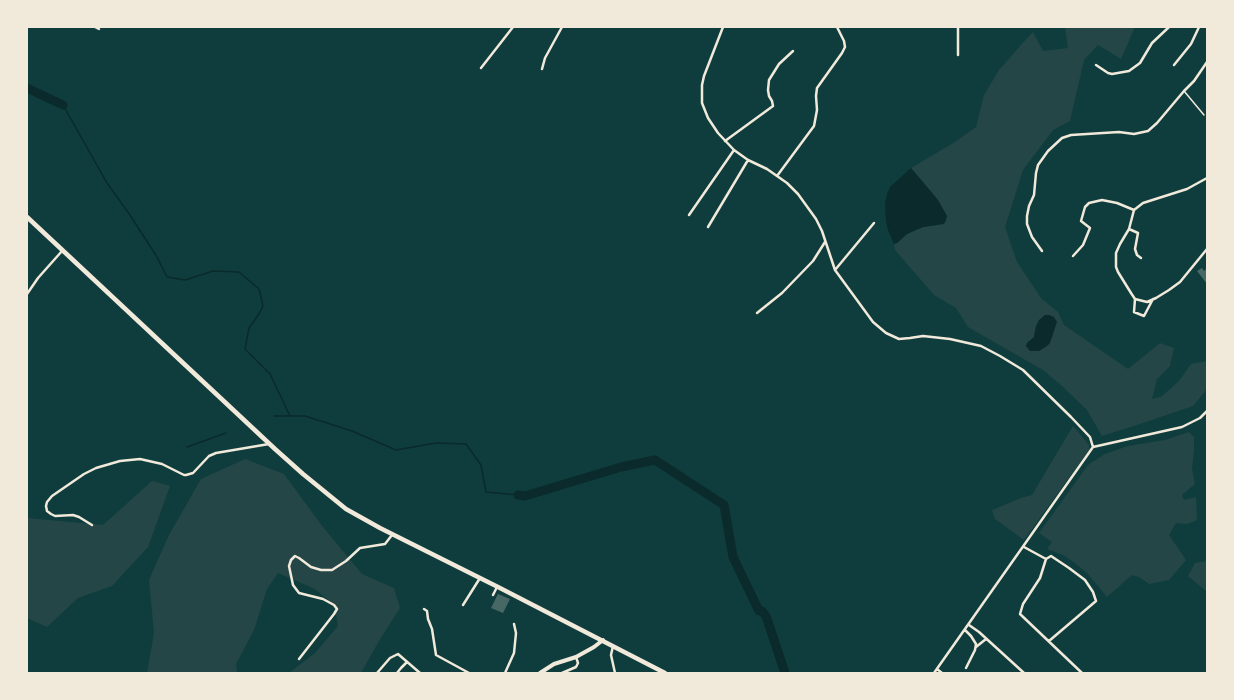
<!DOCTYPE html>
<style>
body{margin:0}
#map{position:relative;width:1234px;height:700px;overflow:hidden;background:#0f3d3e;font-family:"Libre Baskerville",serif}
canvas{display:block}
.frame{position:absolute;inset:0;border:28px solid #f1e9da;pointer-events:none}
</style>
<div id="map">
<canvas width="1234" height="700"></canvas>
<div class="frame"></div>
</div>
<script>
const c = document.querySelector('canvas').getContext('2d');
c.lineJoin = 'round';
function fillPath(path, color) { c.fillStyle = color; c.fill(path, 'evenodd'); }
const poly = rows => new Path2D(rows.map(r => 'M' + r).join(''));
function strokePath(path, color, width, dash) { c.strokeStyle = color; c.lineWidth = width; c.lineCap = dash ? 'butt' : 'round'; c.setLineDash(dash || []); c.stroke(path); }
fillPath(poly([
 [1065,27,1135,27,1121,59,1098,45,1084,60,1070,121,1053,130,1023,170,1005,227,1017,262,1041,298,1058,312,1064,325,1128,369,1160,343,1174,348,1170,366,1157,379,1152,399,1161,397,1179,381,1191,364,1207,361,1207,389,1193,406,1140,424,1102,436,1087,410,1062,386,1043,370,968,327,956,308,934,295,895,250,894,244,897,243,907,234,916,230,923,227,937,225,947,216,933,194,911,168,955,142,976,127,984,95,999,70,1029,36,1033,32,1043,51,1068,48],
 [1045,315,1049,315,1056,322,1049,343,1027,343,1034,337,1036,326],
 [1073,426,1089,445,1089,450,1024,540,995,519,992,510,1021,498,1032,495],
 [1189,432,1194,437,1194,450,1192,469,1195,484,1182,495,1184,500,1196,497,1197,520,1187,524,1176,523,1169,535,1186,560,1169,580,1149,584,1139,577,1132,575,1107,597,1088,574,1075,563,1063,555,1047,549,1052,542,1039,533,1088,465,1105,454,1128,446,1165,440],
 [245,459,284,474,323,527,362,574,394,588,400,608,379,641,361,673,289,673,315,653,338,626,334,605,315,589,278,573,267,589,254,630,236,664,237,673,147,673,154,633,149,580,169,535,201,479],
 [152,481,170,486,148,547,112,586,78,598,47,627,27,618,27,518,103,525],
 [1207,561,1207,586,1206,591,1188,576,1195,563]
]), '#244646');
fillPath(poly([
 [911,168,938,200,947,216,946,220,944,224,923,227,916,230,907,234,897,243,894,244,888,230,886,222,885,203,887,194,890,187],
 [1045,315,1049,315,1054,317,1057,322,1050,343,1047,346,1039,351,1030,351,1026,346,1027,343,1034,337,1036,326,1039,320]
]), '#0a2a2b');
strokePath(poly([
 [63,105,107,183,130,215,157,257,167,277,185,280,213,271,239,272,259,289,263,306,259,314,249,328,245,349,270,374,290,416],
 [274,416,305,416,352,431,396,450,436,443,466,444,481,465,486,492,518,495],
 [187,447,226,433]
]), '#0a2a2b', 1.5);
strokePath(poly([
 [27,88,63,105],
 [518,495,525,496,621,467,655,460,724,505,733,557,759,611,762,611,766,616,785,673]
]), '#0a2a2b', 9);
fillPath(poly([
 [1202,268,1204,271,1207,268,1207,284,1197,271],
 [498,594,510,599,503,613,491,608]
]), '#486865');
strokePath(poly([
 [1184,91,1204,115]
]), '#f1e9da', 1.5);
strokePath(poly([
 [95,27,99,29],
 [723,27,704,76,702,85,702,103,708,118,718,133,734,150,748,160,767,169,787,183,798,194,816,219,822,231,835,270,873,322,886,333,899,339,910,338,923,336,950,339,981,346,1000,356,1023,370,1071,417,1090,437,1093,447],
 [958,55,958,27],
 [1096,65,1108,73,1112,74,1129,71,1140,63,1152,43,1169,27],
 [1174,65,1191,44,1199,27],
 [481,68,513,27],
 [542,69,545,58,562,27],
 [725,141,773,106,772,101,769,96,768,90,769,80,779,64,793,51],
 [777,176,814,126,817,110,816,96,817,88,842,53,845,47,844,41,837,27],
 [689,215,734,150],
 [708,227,748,160],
 [1129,229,1138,233,1135,249,1137,255,1141,258],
 [1042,251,1032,237,1027,224,1027,216,1029,206,1034,195,1036,173,1038,165,1048,151,1062,138,1071,135,1119,132,1134,134,1148,131,1157,123,1184,91,1194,81,1207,62],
 [1073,256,1083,245,1090,228,1081,221,1085,207,1089,203,1102,200,1117,203,1134,210],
 [835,270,874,223],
 [27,294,38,278,62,251],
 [1135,299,1147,302,1156,298,1169,290,1180,282,1207,249],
 [1153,299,1144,316,1134,312,1135,299,1131,293,1118,272,1116,267,1116,253,1120,244,1129,229,1134,210,1143,203,1187,189,1207,178],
 [757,313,782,293,813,261,825,242],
 [92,525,79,517,73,515,55,516,51,514,47,511,46,506,47,502,52,496,84,474,96,468,120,461,140,459,162,464,184,475,186,475,193,473,209,456,216,453,269,444],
 [1024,547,1046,559],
 [493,595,497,587],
 [463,605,480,578],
 [424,609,427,611,428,619,432,629,436,655,469,673],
 [969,625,979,632,1024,673],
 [965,630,971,636,976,644,975,650,966,668],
 [1049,641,1096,601,1093,592,1085,580,1069,568,1051,556,1046,559,1040,578,1023,604,1020,614,1082,673],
 [613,646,611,655,615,673],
 [976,647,986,639],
 [299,659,334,614,337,609,334,605,323,599,299,593,293,585,289,566,291,560,295,556,299,558,311,567,321,570,332,570,346,561,360,548,385,544,392,535],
 [937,669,942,673],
 [377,673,390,658,398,654,420,673],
 [397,673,401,668,407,662],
 [505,673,514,653,516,633,514,624],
 [562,673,576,667,578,663,576,657],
 [934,673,1093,447,1182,427,1200,418,1207,411]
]), '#f1e9da', 2.5);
strokePath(poly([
 [540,673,554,664,576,657,594,647,603,640]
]), '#f1e9da', 4);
strokePath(poly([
 [27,217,275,449,303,474,346,509,380,528,498,587,665,673]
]), '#f1e9da', 4.5);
</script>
